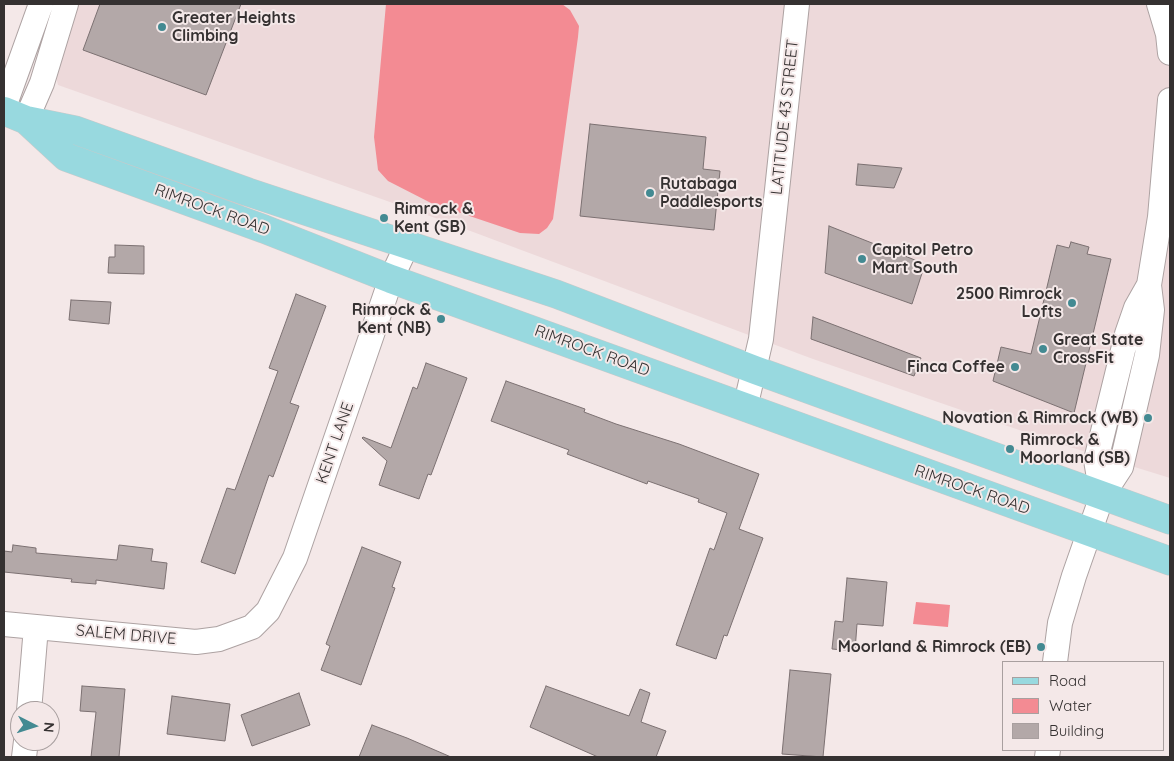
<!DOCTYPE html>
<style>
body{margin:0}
#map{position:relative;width:1174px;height:761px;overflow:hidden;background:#f4e8e8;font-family:Quicksand,sans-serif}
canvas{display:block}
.frame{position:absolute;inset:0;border:5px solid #353131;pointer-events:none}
.legend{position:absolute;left:1002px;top:661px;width:162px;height:90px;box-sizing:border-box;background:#f4e8e8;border:1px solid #a89f9f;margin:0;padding:6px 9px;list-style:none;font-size:15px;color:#353131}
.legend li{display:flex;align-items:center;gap:10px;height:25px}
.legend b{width:25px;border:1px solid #a89f9f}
.north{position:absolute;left:10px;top:701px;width:50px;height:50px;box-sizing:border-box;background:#f4e8e8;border:1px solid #a89f9f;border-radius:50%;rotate:95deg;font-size:14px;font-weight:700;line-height:20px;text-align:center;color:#353131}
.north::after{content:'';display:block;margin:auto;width:18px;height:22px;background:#438a92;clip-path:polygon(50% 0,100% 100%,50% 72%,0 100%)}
</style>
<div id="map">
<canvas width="1174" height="761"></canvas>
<div class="frame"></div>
<ul class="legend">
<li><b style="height:6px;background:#98d9df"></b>Road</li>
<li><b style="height:14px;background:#f38b93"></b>Water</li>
<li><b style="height:14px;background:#b3a8a8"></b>Building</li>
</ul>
<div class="north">N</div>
</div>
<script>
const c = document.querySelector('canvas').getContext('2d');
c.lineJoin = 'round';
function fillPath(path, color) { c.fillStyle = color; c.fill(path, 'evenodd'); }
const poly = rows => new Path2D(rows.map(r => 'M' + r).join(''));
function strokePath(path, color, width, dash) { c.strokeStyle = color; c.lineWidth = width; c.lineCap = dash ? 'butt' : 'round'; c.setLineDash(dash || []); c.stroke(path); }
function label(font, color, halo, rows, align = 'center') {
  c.font = font + ' Quicksand,sans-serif'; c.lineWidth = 4; c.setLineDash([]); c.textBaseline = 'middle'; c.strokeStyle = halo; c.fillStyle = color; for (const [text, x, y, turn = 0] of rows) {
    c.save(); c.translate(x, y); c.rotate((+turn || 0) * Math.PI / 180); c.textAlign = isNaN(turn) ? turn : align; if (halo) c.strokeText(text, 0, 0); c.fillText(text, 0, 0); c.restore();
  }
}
fillPath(poly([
 [74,4,1170,4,1170,478,1054,442,813,359,441,220,58,85,56,78]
]), '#edd9da');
fillPath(poly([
 [386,4,562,4,570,10,579,26,578,37,553,219,547,228,539,234,520,233,431,203,388,181,378,170,374,137],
 [916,602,950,605,948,627,913,624]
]), '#f38b93');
const building = poly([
 [100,4,241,4,206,95,83,50,100,4],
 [590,124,706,137,703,169,720,171,714,230,580,216,590,124],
 [858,164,902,168,894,188,856,185,858,164],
 [829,226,925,264,912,304,825,273,829,226],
 [1071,242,1089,247,1087,254,1111,259,1074,413,993,381,1001,347,1031,354,1057,245,1069,248,1071,242],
 [115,245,144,246,144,274,108,273,109,257,115,257,115,245],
 [296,294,326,306,290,403,299,406,273,477,269,475,235,574,201,562,227,488,235,490,278,371,269,368,296,294],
 [71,300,111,302,109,324,69,320,71,300],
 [813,317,921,358,914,376,811,339,813,317],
 [426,363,467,378,431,475,428,474,419,499,379,485,387,461,362,438,363,437,391,448,413,387,417,389,426,363],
 [506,381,585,409,584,412,616,424,679,444,759,474,739,529,763,538,727,636,724,635,716,659,676,645,710,548,714,550,727,513,698,502,699,499,648,481,647,484,567,454,569,450,491,421,506,381],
 [13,545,36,548,36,553,117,560,119,545,153,549,151,561,167,563,164,589,96,580,96,584,71,582,72,579,4,572,4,551,12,552,13,545],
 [362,547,401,562,392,587,395,588,361,685,321,670,330,646,326,644,362,547],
 [847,578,887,582,883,626,857,624,855,651,832,649,835,621,843,622,847,578],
 [790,670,831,674,823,757,782,754,790,670],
 [82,686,125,689,119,757,91,757,96,712,80,711,82,686],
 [546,686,629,716,640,689,650,693,641,722,666,731,656,757,598,757,530,727,546,686],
 [299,693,310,725,252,746,241,715,299,693],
 [172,696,230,704,225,741,167,734,172,696],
 [372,725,407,738,451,757,359,757,372,725]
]);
fillPath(building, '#b3a8a8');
strokePath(building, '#7c7172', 1);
const minor = poly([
 [1159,4,1168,34,1170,53],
 [4,107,41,4],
 [26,120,42,83,66,4],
 [745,408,761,339,797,4],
 [1102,496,1096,460,1127,334,1136,308,1149,285],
 [4,624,196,642,219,639,252,627,268,611,295,558,391,279,407,245],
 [1055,662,1060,623,1074,576,1102,496,1121,467,1147,355,1152,310,1149,285,1160,217,1170,100],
 [29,711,36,627],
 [24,757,26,741],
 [1047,757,1048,750]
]);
const major = poly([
 [4,111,26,120,75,130,248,192,556,294,755,370,1170,520],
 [26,120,66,157,264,229,391,279,1170,561]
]);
strokePath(minor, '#ada2a2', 26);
strokePath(major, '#cac9c9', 29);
strokePath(minor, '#fff', 24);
strokePath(major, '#98d9df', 28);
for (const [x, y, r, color] of [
 [162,27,5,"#438a92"],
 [650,193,5,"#438a92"],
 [384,218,5,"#438a92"],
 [862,259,5,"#438a92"],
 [1072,303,5,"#438a92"],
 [441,319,5,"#438a92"],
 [1043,349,5,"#438a92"],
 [1015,367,5,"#438a92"],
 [1148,418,5,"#438a92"],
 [1010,449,5,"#438a92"],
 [1041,647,5,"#438a92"]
]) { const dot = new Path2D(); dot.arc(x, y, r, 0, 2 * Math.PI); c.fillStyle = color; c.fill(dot); strokePath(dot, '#f4e8e8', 2); }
label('bold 16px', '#353131', '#f4e8e8', [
 ["Greater Heights",172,18],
 ["Climbing",172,36],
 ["Rutabaga",660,184],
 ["Paddlesports",660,202],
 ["Rimrock &",394,209],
 ["Kent (SB)",394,227],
 ["Capitol Petro",872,250],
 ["Mart South",872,268],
 ["2500 Rimrock",1062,294,"right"],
 ["Lofts",1062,312,"right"],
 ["Rimrock &",431,310,"right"],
 ["Kent (NB)",431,328,"right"],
 ["Great State",1053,340],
 ["CrossFit",1053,358],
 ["Finca Coffee",1005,367,"right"],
 ["Novation & Rimrock (WB)",1138,418,"right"],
 ["Rimrock &",1020,440],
 ["Moorland (SB)",1020,458],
 ["Moorland & Rimrock (EB)",1031,647,"right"]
], 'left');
label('16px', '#353131', '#f4e8e8', [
 ["LATITUDE 43 STREET",785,117,-84],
 ["RIMROCK ROAD",212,210,20],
 ["RIMROCK ROAD",592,351,20],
 ["KENT LANE",335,443,-71],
 ["RIMROCK ROAD",972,490,19],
 ["SALEM DRIVE",126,635,5]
]);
</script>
